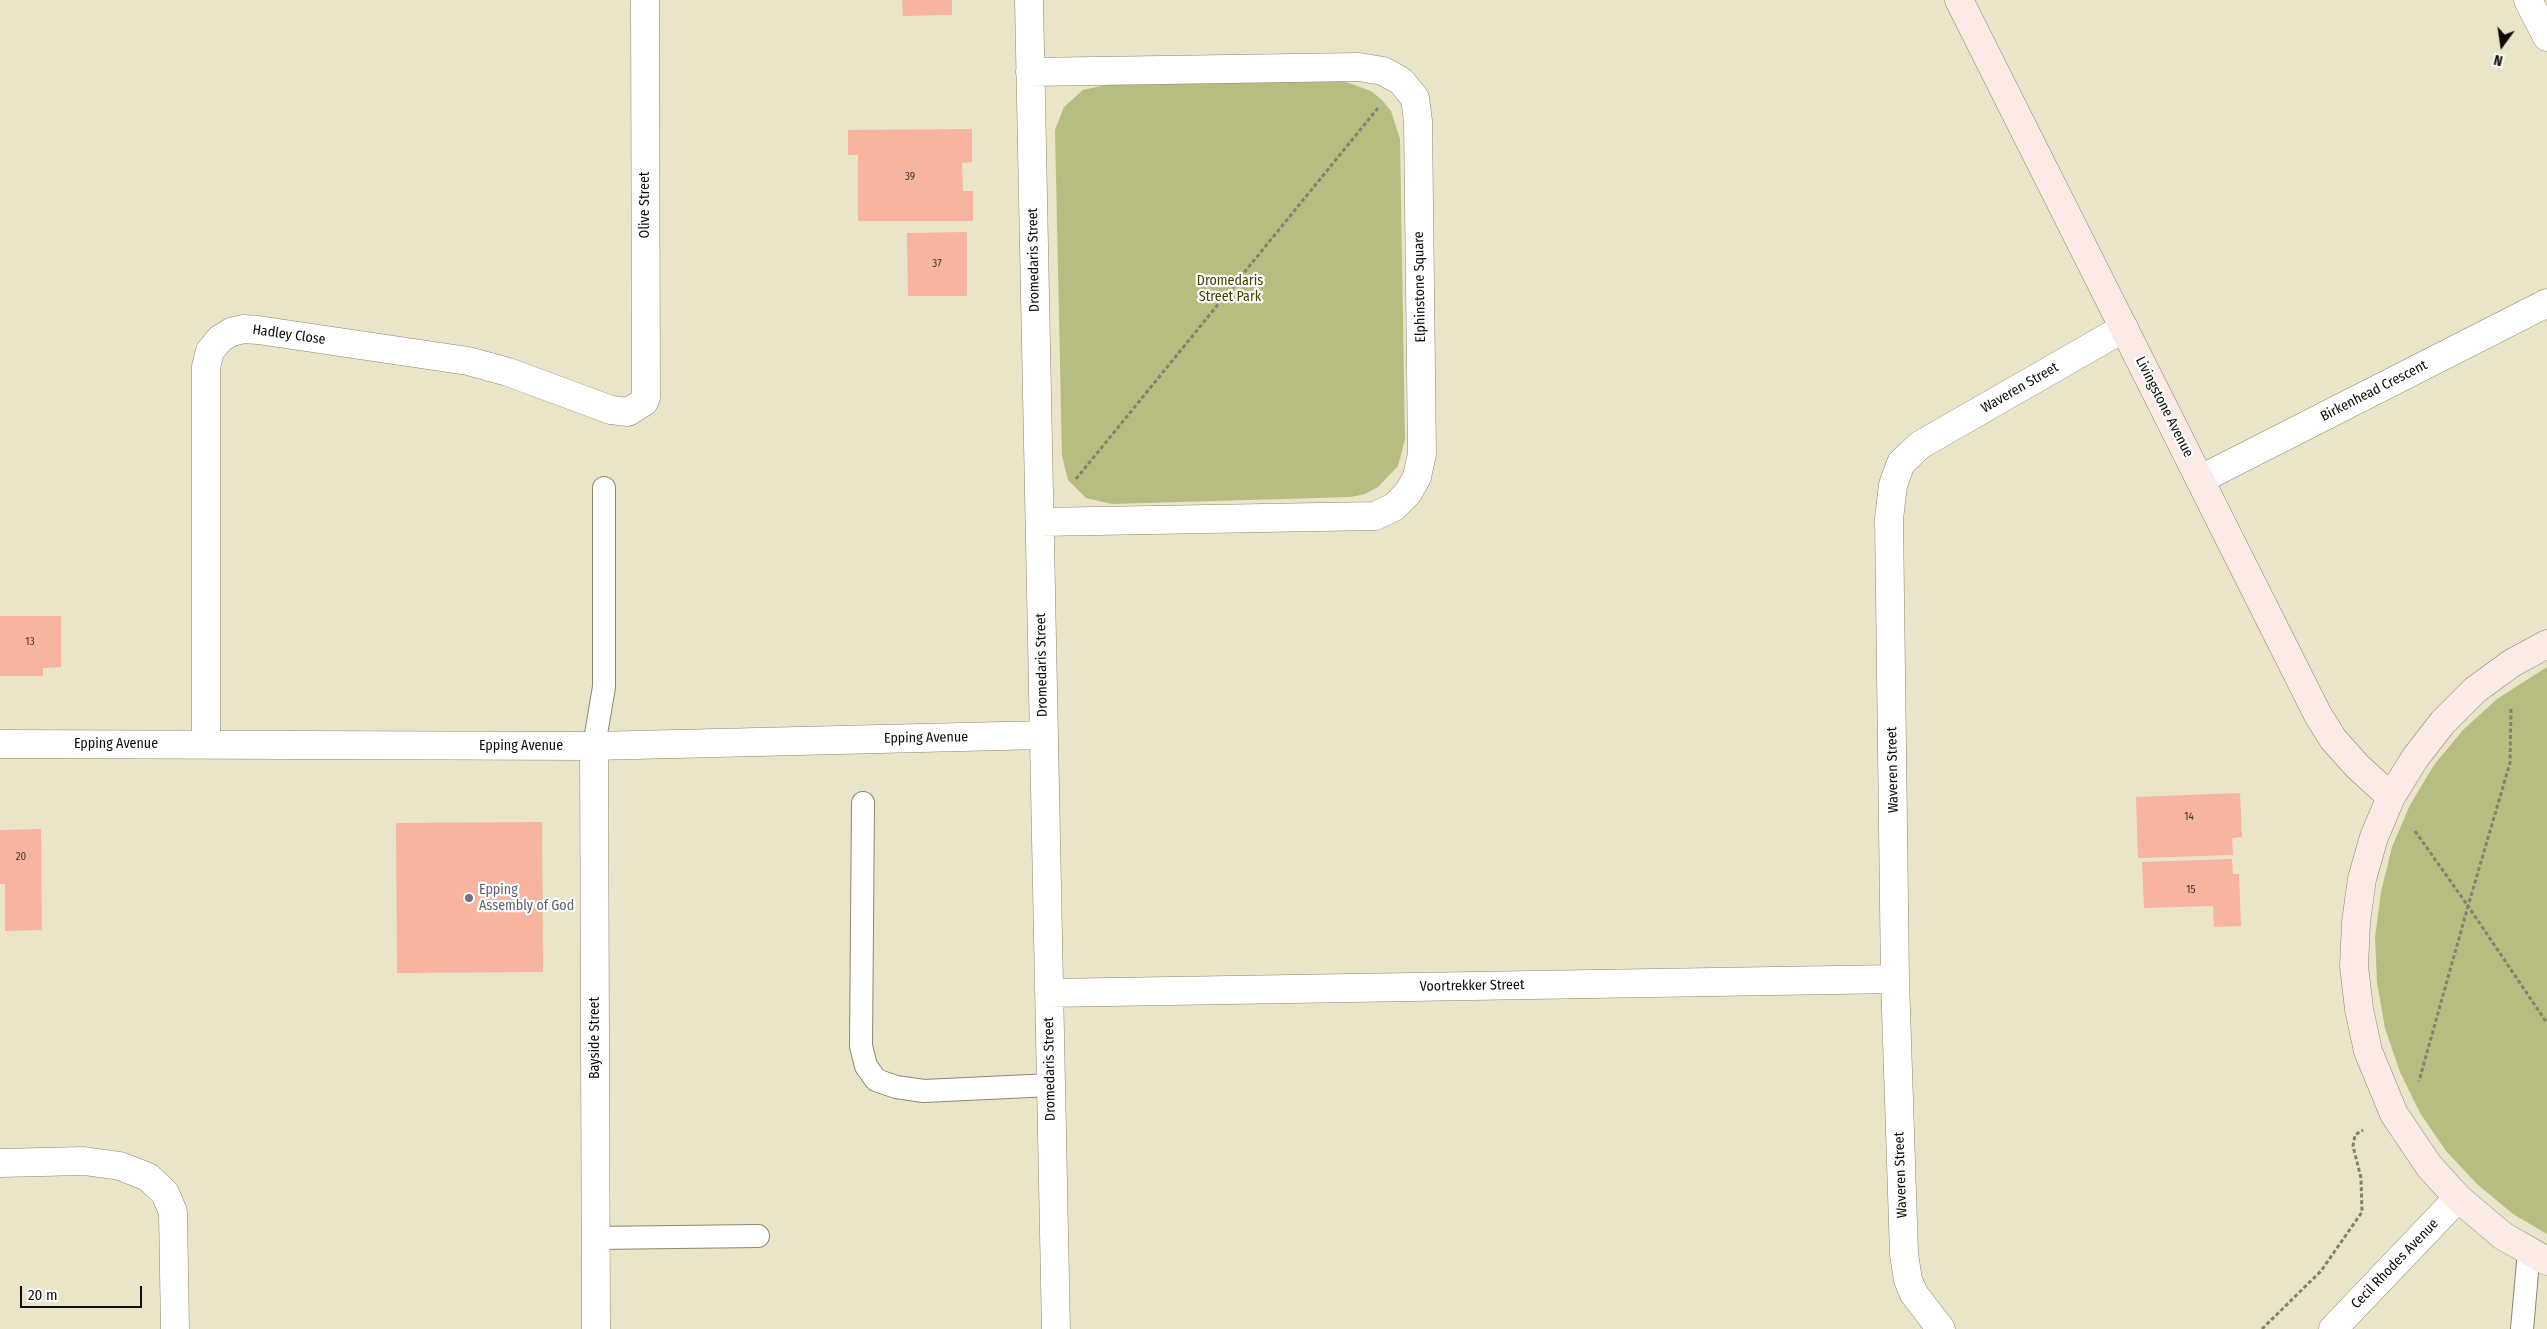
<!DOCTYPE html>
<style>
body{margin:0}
#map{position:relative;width:2547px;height:1329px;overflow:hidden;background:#eae4c8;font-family:"Fira Sans Condensed",sans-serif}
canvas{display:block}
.north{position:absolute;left:2477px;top:20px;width:50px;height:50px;-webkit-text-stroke:4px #fff;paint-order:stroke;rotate:194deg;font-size:14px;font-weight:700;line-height:20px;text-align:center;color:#0d0b04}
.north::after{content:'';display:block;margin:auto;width:18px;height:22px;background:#0d0b04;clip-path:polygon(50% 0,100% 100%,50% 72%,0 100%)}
.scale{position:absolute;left:20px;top:1286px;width:122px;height:22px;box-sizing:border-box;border:2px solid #0d0b04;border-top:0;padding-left:6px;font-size:15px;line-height:18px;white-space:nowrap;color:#0d0b04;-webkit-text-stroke:4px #fff;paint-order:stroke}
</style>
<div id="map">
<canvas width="2547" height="1329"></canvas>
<div class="north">N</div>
<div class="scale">20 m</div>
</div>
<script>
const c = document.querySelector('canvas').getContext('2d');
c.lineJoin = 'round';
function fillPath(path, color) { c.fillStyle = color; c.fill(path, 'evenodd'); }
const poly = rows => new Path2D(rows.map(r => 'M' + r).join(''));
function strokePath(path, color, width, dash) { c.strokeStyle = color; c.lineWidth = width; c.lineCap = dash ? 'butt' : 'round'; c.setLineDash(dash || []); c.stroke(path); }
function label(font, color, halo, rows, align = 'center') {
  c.font = font + ' "Fira Sans Condensed",sans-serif'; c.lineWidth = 4.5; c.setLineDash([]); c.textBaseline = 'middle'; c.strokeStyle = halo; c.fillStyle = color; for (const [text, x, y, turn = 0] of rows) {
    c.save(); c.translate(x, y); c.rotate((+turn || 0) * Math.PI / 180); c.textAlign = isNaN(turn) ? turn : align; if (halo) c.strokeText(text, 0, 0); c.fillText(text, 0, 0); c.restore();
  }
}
fillPath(poly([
 [1343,81,1371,91,1382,100,1391,111,1400,139,1405,439,1398,466,1378,487,1365,494,1351,497,1112,504,1086,498,1068,480,1062,456,1055,130,1064,107,1083,90,1106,85],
 [2547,667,2547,1234,2513,1214,2477,1184,2446,1151,2420,1113,2400,1072,2385,1028,2377,983,2375,937,2381,892,2392,847,2410,805,2434,765,2463,730,2497,699]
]), '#b7bd80');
fillPath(poly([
 [902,0,952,0,952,15,903,16],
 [972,129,972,162,962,163,963,191,973,191,973,221,858,221,858,155,848,155,848,130],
 [967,232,967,296,908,296,907,233],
 [0,616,61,616,61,667,43,668,43,676,0,676],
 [2240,793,2242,837,2232,838,2233,855,2138,858,2136,797],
 [542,822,543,972,397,973,396,823],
 [41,829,42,930,5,931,5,884,0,884,0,830],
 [2232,859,2233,874,2239,874,2241,926,2214,927,2213,906,2144,908,2142,862]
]), '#f7b49f');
const lane = poly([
 [594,746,604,687,604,488],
 [863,803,861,1046,866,1066,876,1080,896,1087,924,1091,1051,1085],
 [595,1238,758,1236],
 [2522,1329,2529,1251]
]);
const street = poly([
 [1029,0,1056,1329],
 [2528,0,2547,37],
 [1030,72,1359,67,1383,71,1401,81,1415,98,1418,121,1422,454,1417,477,1408,493,1394,507,1375,516,1040,522],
 [2201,479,2547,303],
 [0,744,594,746,1043,735],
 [206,744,206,367,210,351,220,339,231,332,244,329,258,330,468,361,508,372,611,410,628,412,644,402,646,397,645,0],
 [594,746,596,1329],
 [1049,993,1895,979],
 [0,1163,84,1161,120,1166,148,1177,165,1193,173,1212,175,1329],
 [1941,1329,1914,1294,1908,1280,1904,1254,1895,979,1889,519,1893,485,1901,463,1920,445,2124,328],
 [2333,1329,2458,1198]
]);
const secondary = poly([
 [1959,0,2318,715,2333,739,2357,766,2391,797],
 [2547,644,2512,663,2475,690,2443,722,2415,758,2391,797,2374,837,2362,879,2356,922,2354,966,2359,1009,2368,1051,2394,1114,2429,1166,2458,1198,2503,1236,2547,1261]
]);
strokePath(lane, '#8c876d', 24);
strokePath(street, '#8c876d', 29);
strokePath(secondary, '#8c876d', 29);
strokePath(poly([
 [1076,479,1378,108],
 [2511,709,2510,763,2468,906,2547,1023],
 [2415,831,2468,906,2419,1081],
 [2262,1329,2321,1271,2362,1212,2361,1178,2353,1146,2355,1135,2363,1130]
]), '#85816e', 3, [4, 2.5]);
strokePath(lane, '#fff', 22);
strokePath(street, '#fff', 28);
strokePath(secondary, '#fceae7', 28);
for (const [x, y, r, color] of [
 [469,898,5,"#6b7280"]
]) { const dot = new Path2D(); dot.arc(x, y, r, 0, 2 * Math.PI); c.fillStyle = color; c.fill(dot); strokePath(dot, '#fff', 2); }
label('11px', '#48352b', null, [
 ["39",910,177],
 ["37",937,264],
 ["13",30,642],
 ["14",2189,817],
 ["20",21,857],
 ["15",2191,890]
]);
label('14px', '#0d0b04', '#fff', [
 ["Olive Street",645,205,-90],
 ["Dromedaris Street",1034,260,-91],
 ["Elphinstone Square",1420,287,-91],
 ["Hadley Close",289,335,8],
 ["Waveren Street",2020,388,-30],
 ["Birkenhead Crescent",2374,391,-27],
 ["Livingstone Avenue",2164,407,63],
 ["Dromedaris Street",1042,665,-91],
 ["Epping Avenue",926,738,-1],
 ["Epping Avenue",116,744],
 ["Epping Avenue",521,746],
 ["Waveren Street",1893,770,-91],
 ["Voortrekker Street",1472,986,-1],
 ["Bayside Street",595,1038,-90],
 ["Dromedaris Street",1050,1069,-91],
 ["Waveren Street",1901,1175,-92],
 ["Cecil Rhodes Avenue",2395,1264,-46]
]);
label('14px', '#3e4200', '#fff', [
 ["Dromedaris",1230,281],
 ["Street Park",1230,297]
]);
label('14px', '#5b616d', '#fff', [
 ["Epping",479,890],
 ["Assembly of God",479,906]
], 'left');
</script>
